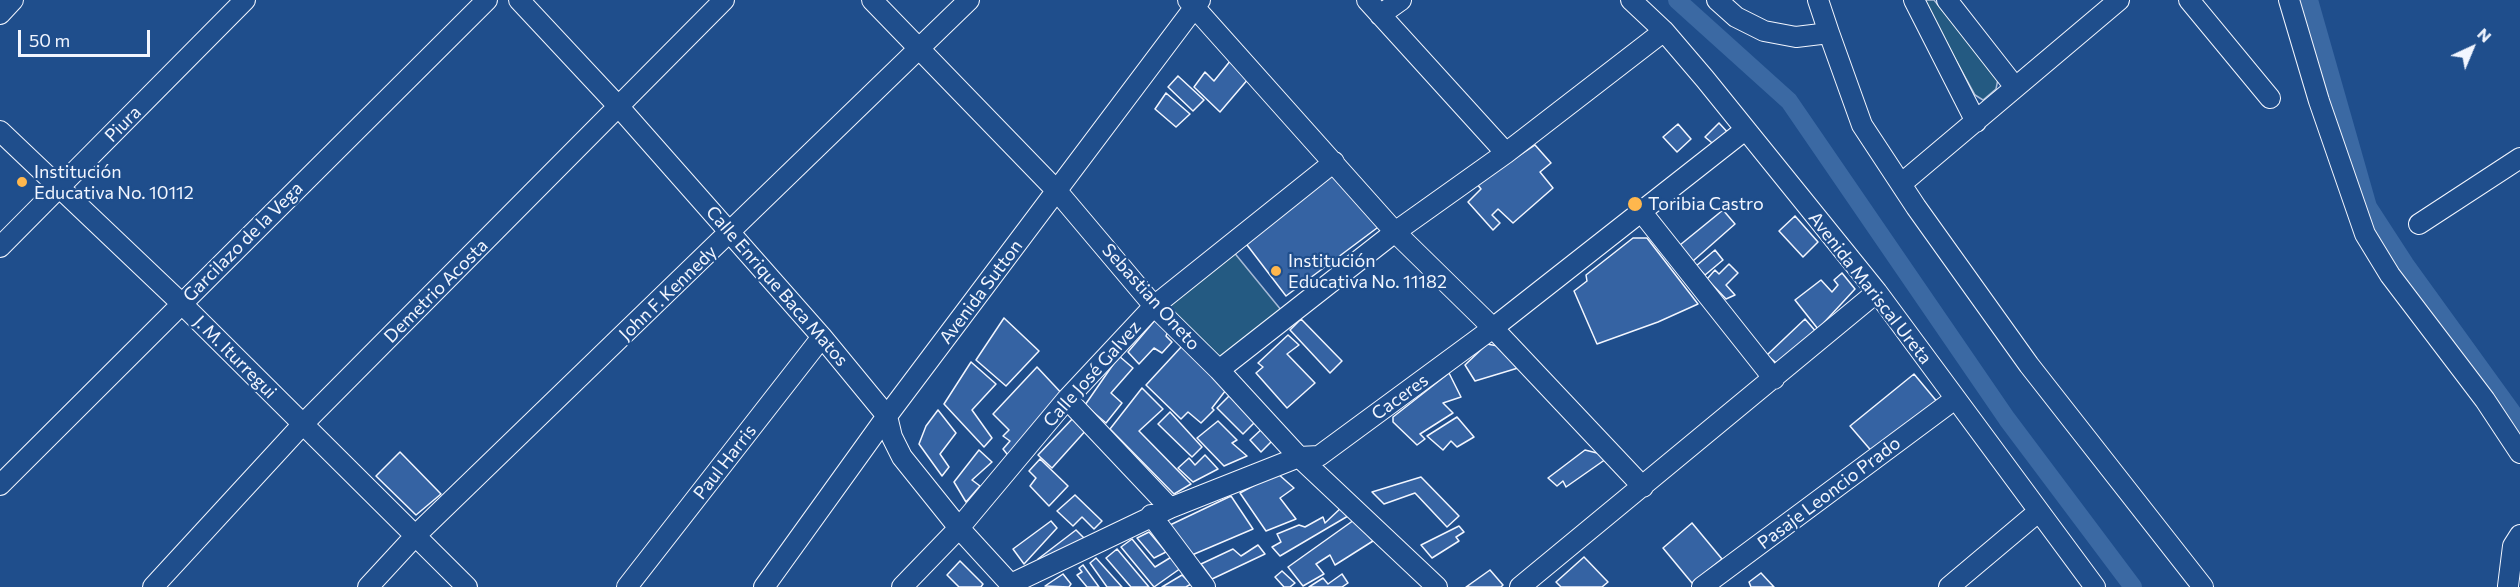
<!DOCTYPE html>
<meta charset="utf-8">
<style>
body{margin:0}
#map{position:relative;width:2520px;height:587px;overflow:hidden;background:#1f4e8c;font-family:Commissioner,sans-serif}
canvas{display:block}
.north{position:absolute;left:2442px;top:18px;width:60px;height:60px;-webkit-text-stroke:4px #1f4e8c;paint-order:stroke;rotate:44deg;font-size:16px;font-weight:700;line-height:24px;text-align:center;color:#f2f6ff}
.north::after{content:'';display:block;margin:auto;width:21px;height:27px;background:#f2f6ff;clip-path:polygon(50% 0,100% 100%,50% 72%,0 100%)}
.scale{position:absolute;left:18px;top:30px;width:132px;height:27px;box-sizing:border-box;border:3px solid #f2f6ff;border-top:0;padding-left:8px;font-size:18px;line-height:21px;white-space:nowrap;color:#f2f6ff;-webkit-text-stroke:4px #1f4e8c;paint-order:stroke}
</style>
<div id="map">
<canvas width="2520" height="587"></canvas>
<div class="north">N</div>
<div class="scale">50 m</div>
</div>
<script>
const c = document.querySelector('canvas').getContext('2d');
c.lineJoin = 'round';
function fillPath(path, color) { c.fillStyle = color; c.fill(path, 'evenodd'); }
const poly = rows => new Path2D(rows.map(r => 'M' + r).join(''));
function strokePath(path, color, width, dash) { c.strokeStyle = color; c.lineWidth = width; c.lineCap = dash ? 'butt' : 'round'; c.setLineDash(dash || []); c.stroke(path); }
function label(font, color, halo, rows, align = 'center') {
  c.font = font + ' Commissioner,sans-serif'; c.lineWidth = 4.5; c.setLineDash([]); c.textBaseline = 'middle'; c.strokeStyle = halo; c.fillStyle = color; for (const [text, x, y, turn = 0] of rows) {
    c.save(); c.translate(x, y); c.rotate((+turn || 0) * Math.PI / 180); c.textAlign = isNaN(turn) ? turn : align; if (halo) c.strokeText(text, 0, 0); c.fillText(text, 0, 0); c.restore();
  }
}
const green = poly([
 [1923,0,1934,0,1998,79,1996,89,1983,100,1975,95,1923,0],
 [1228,245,1286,316,1219,370,1154,306,1228,245]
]);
fillPath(green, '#245a82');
strokePath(green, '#a8bbd7', 1.5);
strokePath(poly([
 [1677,0,1789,101,2007,419,2133,587],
 [2309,0,2368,207,2405,264,2520,423]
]), '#3b69a3', 18);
const building = poly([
 [1231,60,1249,78,1220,112,1194,87,1205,72,1214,81,1231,60],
 [1178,76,1204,100,1193,111,1168,87,1178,76],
 [1166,93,1190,114,1176,127,1155,109,1166,93],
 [1719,123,1731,136,1718,148,1705,137,1719,123],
 [1678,124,1691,139,1677,152,1663,137,1678,124],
 [1535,145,1551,163,1540,172,1553,188,1513,223,1498,209,1492,215,1500,223,1493,230,1468,202,1481,189,1477,184,1535,145],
 [1336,172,1381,225,1286,296,1244,241,1336,172],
 [1723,210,1735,224,1693,261,1680,245,1723,210],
 [1795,216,1818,242,1803,257,1779,231,1795,216],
 [1633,238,1647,238,1698,304,1658,322,1597,344,1574,291,1587,281,1586,275,1633,238],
 [1715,250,1723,260,1705,275,1696,266,1715,250],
 [1729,264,1738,273,1726,285,1735,295,1726,299,1707,279,1715,270,1719,274,1729,264],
 [1842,273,1855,289,1818,329,1795,300,1821,280,1832,292,1838,285,1834,280,1842,273],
 [1004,318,1039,351,1006,386,976,360,1004,318],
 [1156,319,1168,331,1166,336,1172,342,1162,353,1154,348,1139,364,1128,352,1156,319],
 [1301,319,1342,361,1330,373,1290,330,1301,319],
 [1805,319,1818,334,1782,368,1767,355,1805,319],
 [1288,335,1299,345,1287,354,1315,383,1287,408,1256,373,1263,367,1258,363,1288,335],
 [1487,344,1498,346,1518,368,1475,381,1465,365,1487,344],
 [1183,345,1226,390,1212,408,1214,410,1201,423,1188,412,1181,419,1146,385,1183,345],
 [1119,356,1133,368,1111,393,1122,403,1106,423,1085,405,1119,356],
 [971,362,996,384,972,410,992,438,984,447,944,404,971,362],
 [1037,367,1066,398,1011,459,1003,449,1010,441,1003,436,1009,430,993,414,1037,367],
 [1449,373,1461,397,1443,403,1453,413,1420,434,1425,439,1417,445,1393,422,1393,417,1449,373],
 [1914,374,1939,404,1874,454,1850,426,1914,374],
 [1142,388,1163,409,1139,431,1191,484,1174,494,1110,429,1142,388],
 [1231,394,1257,420,1243,434,1217,408,1231,394],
 [938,410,956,433,940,454,949,467,942,476,919,444,926,426,938,410],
 [1170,412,1202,447,1192,457,1158,424,1170,412],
 [1075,416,1088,428,1052,468,1038,455,1075,416],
 [1457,417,1474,437,1457,447,1451,441,1443,450,1427,436,1457,417],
 [1218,421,1237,440,1232,443,1247,456,1224,466,1197,438,1218,421],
 [1264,427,1275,438,1261,452,1250,440,1264,427],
 [979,450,992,462,972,480,980,486,966,502,954,482,979,450],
 [1585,450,1601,454,1606,459,1566,487,1563,481,1557,486,1548,478,1585,450],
 [400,452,441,494,416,515,376,476,400,452],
 [1205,455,1218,469,1193,482,1178,468,1189,458,1195,465,1205,455],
 [1040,459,1068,486,1049,506,1030,486,1036,478,1029,471,1040,459],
 [1277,473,1294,488,1280,498,1296,519,1266,531,1240,493,1277,473],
 [1421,477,1459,516,1447,527,1415,493,1384,504,1372,492,1421,477],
 [1075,495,1102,521,1094,529,1082,517,1073,526,1057,511,1075,495],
 [1231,496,1253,529,1192,555,1170,525,1231,496],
 [1343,506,1348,516,1280,556,1272,547,1281,542,1277,534,1299,525,1305,527,1323,517,1325,523,1343,506],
 [1354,520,1373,541,1335,565,1330,555,1316,564,1324,574,1303,586,1288,567,1354,520],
 [1051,521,1057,528,1024,564,1013,549,1051,521],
 [1692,523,1722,559,1692,583,1663,548,1692,523],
 [1459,526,1464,532,1456,537,1459,541,1432,558,1421,545,1459,526],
 [1076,530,1088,542,1041,563,1038,559,1076,530],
 [1149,532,1166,552,1154,558,1137,538,1149,532],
 [1132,539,1155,567,1173,556,1181,568,1154,587,1121,547,1132,539],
 [1258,545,1265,554,1212,579,1201,564,1233,549,1241,556,1258,545],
 [1117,549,1149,587,1131,587,1106,558,1117,549],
 [1584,557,1608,582,1602,587,1561,587,1556,582,1584,557],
 [1096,558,1122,587,1107,587,1090,563,1096,558],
 [960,561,983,584,981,587,959,587,947,575,960,561],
 [1083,565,1099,587,1087,587,1077,575,1082,572,1079,568,1083,565],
 [1490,570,1503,585,1501,587,1466,587,1490,570],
 [1282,571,1295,583,1290,587,1284,587,1275,577,1282,571],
 [1761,573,1774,587,1751,587,1749,582,1761,573],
 [1063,574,1071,584,1069,587,1045,586,1063,574],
 [1342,574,1348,583,1342,587,1309,587,1323,578,1328,584,1342,574],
 [1182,575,1191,584,1186,587,1162,587,1182,575]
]);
fillPath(building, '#3563a3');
strokePath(building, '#f2f6ff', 1.5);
const minor = poly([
 [519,0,619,107,822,337,887,416,892,437,902,457,959,528,1013,587],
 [872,0,1057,191,1154,306,1219,370,1299,457,1437,587],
 [1188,0,1395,232,1493,328,1643,487],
 [1367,0,1506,153],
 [1631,0,1664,31,1705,79,1877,292,2095,587],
 [1717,0,1736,17,1764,31,1796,37,1829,33,1862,125,1916,207,2029,365,2203,587],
 [1818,0,1829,33],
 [1914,0,1976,122],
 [1947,0,2015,87],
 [2189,0,2270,98],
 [2289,0,2319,101,2365,234,2390,275,2485,400,2520,453],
 [0,14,13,0],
 [1380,15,1401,0],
 [0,131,181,303,467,587],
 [1901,184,2119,0],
 [1640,210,1774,379],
 [2419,224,2520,158],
 [0,247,245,0],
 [1219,370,1395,232,1506,153,1664,31],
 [1067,399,1170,508],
 [0,485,487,0],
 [1151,515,1205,587],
 [1011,584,1170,508,1299,457,1319,456,1493,328,1745,130],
 [2508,586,2513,546,2520,535],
 [153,587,303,424,724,0],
 [368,587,416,535,969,0],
 [627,587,822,337],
 [764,587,887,416,1200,0],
 [902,587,959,528,1067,399,1154,306,1334,162],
 [1520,587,1877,292],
 [1702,587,1955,399],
 [1949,587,2038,512]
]);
strokePath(minor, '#f2f6ff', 22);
strokePath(minor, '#1f4e8c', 20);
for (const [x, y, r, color] of [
 [22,182,6,"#ffb74d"],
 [1635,204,8,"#ffb74d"],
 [1276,271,6,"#ffb74d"]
]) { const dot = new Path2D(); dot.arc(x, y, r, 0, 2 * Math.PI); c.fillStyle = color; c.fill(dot); strokePath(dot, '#1f4e8c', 2); }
label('18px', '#f2f6ff', '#1f4e8c', [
 ["Piura",123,124,-45],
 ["Garcilazo de la Vega",243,242,-45],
 ["Calle Enrique Baca Matos",777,286,49],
 ["Avenida Mariscal Ureta",1870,288,52],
 ["Demetrio Acosta",436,291,-45],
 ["Avenida Sutton",981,292,-53],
 ["John F. Kennedy",668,293,-44],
 ["Sebastian Oneto",1151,297,48],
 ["J. M. Iturregui",235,357,45],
 ["Calle José Galvez",1092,374,-48],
 ["Caceres",1400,397,-36],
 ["Paul Harris",725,462,-52],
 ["Pasaje Leoncio Prado",1829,493,-37]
]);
label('18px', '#f2f6ff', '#1f4e8c', [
 ["Institución",34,172],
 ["Educativa No. 10112",34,193],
 ["Toribia Castro",1648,204],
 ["Institución",1288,261],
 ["Educativa No. 11182",1288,282]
], 'left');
</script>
